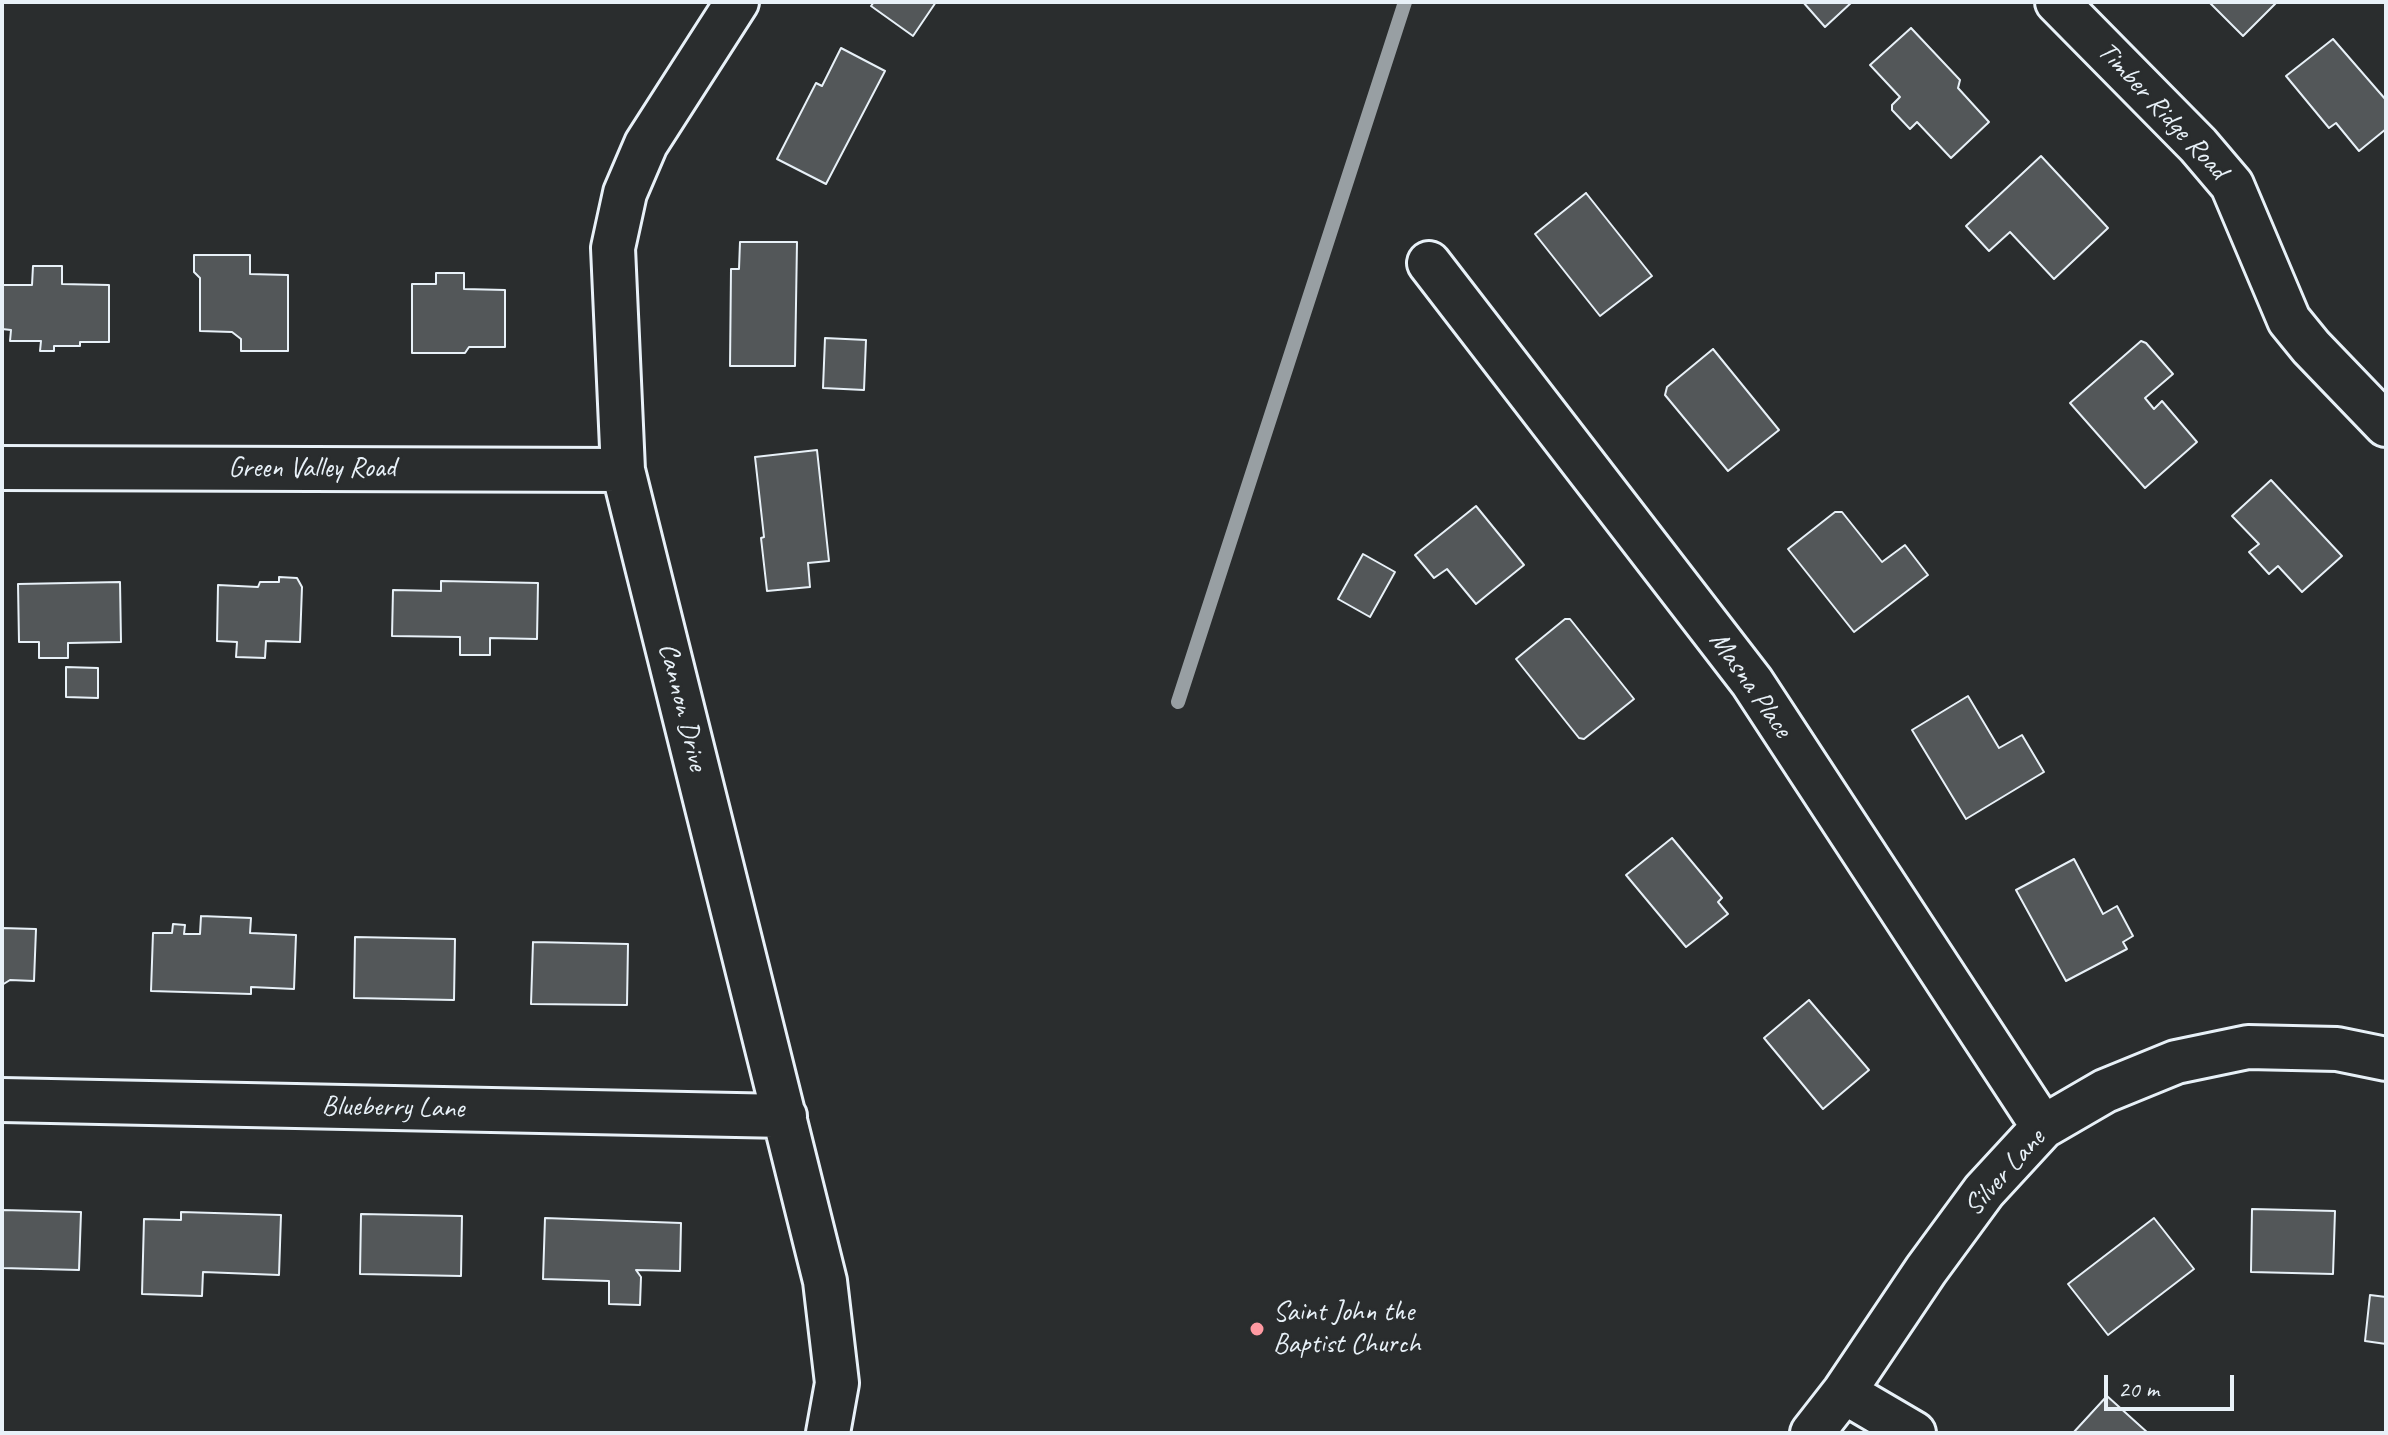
<!DOCTYPE html>
<style>
body{margin:0}
#map{position:relative;width:2388px;height:1435px;overflow:hidden;background:#2a2d2e;font-family:Caveat,sans-serif}
canvas{display:block}
.frame{position:absolute;inset:0;border:4px solid #e8f1f8;pointer-events:none}
.scale{position:absolute;left:2104px;top:1375px;width:130px;height:36px;box-sizing:border-box;border:4px solid #e8f1f8;border-top:0;padding-left:10px;font-size:24px;line-height:28px;white-space:nowrap;color:#e8f1f8;-webkit-text-stroke:6px #2a2d2e;paint-order:stroke}
</style>
<div id="map">
<canvas width="2388" height="1435"></canvas>
<div class="frame"></div>
<div class="scale">20 m</div>
</div>
<script>
const c = document.querySelector('canvas').getContext('2d');
c.lineJoin = 'round';
const poly = rows => new Path2D(rows.map(r => 'M' + r).join(''));
function strokePath(path, color, width, dash) { c.strokeStyle = color; c.lineWidth = width; c.lineCap = dash ? 'butt' : 'round'; c.setLineDash(dash || []); c.stroke(path); }
function fillPath(path, color) { c.fillStyle = color; c.fill(path, 'evenodd'); }
function label(font, color, halo, rows, align = 'center') {
  c.font = font + ' Caveat,sans-serif'; c.lineWidth = 6; c.setLineDash([]); c.textBaseline = 'middle'; c.strokeStyle = halo; c.fillStyle = color; for (const [text, x, y, turn = 0] of rows) {
    c.save(); c.translate(x, y); c.rotate((+turn || 0) * Math.PI / 180); c.textAlign = isNaN(turn) ? turn : align; if (halo) c.strokeText(text, 0, 0); c.fillText(text, 0, 0); c.restore();
  }
}
strokePath(poly([
 [1178,702,1405,2]
]), '#989fa3', 14);
const building = poly([
 [874,2,936,2,913,36,871,6,874,2],
 [1803,2,1852,2,1825,27,1803,2],
 [2209,2,2277,2,2243,36,2209,2],
 [1911,28,1960,80,1958,88,1989,122,1951,158,1917,122,1910,129,1892,110,1892,105,1900,97,1870,65,1911,28],
 [2333,39,2386,100,2386,129,2359,151,2336,123,2329,128,2286,76,2333,39],
 [841,48,885,71,826,184,777,159,816,83,822,86,841,48],
 [2041,156,2108,228,2054,279,2010,232,1989,251,1966,226,2041,156],
 [1586,193,1652,276,1600,316,1535,234,1586,193],
 [740,242,797,242,795,366,730,366,731,269,739,269,740,242],
 [194,255,250,255,250,274,288,275,288,351,241,351,241,339,232,332,200,331,200,278,194,272,194,255],
 [33,266,62,266,62,284,109,285,109,342,80,342,80,346,54,346,54,351,40,351,41,341,10,341,11,330,2,329,2,285,32,285,33,266],
 [436,273,464,273,464,289,505,290,505,347,469,347,465,353,412,353,412,284,436,284,436,273],
 [825,338,866,340,864,390,823,388,825,338],
 [2141,341,2146,343,2173,374,2145,398,2154,409,2162,401,2197,442,2145,488,2070,403,2141,341],
 [1713,349,1779,430,1728,471,1665,395,1667,387,1713,349],
 [817,450,829,561,808,563,810,587,767,591,761,538,764,537,755,457,817,450],
 [2271,480,2342,556,2302,592,2278,566,2269,574,2249,552,2259,544,2232,516,2271,480],
 [1476,506,1524,565,1476,604,1447,569,1434,578,1415,555,1476,506],
 [1835,512,1842,512,1882,562,1905,545,1928,575,1854,632,1788,549,1835,512],
 [1363,554,1395,572,1370,617,1338,599,1363,554],
 [279,577,297,578,302,587,300,642,266,641,265,658,236,657,237,642,217,641,218,585,258,587,260,582,279,582,279,577],
 [441,581,538,583,537,639,490,638,490,655,460,655,460,637,392,636,393,590,441,591,441,581],
 [120,582,121,642,68,643,68,658,39,658,39,642,19,642,18,584,120,582],
 [1565,619,1570,619,1634,699,1584,739,1579,738,1516,659,1565,619],
 [66,667,98,668,98,698,66,697,66,667],
 [1968,696,1999,748,2022,735,2044,772,1966,819,1912,730,1968,696],
 [1672,838,1722,898,1718,902,1728,914,1686,947,1626,875,1672,838],
 [2074,859,2103,914,2117,906,2133,936,2123,942,2127,949,2066,981,2016,890,2074,859],
 [201,916,251,918,250,933,296,935,294,989,251,987,251,994,151,991,153,933,172,933,173,924,185,925,184,934,200,934,201,916],
 [2,928,36,929,34,981,10,980,2,985,2,928],
 [355,937,455,939,454,1000,354,998,355,937],
 [533,942,628,944,627,1005,531,1004,533,942],
 [1809,1000,1869,1070,1823,1109,1764,1038,1809,1000],
 [2252,1209,2335,1211,2333,1274,2251,1272,2252,1209],
 [2,1210,81,1212,79,1270,2,1268,2,1210],
 [181,1212,281,1215,279,1275,203,1272,202,1296,142,1294,144,1219,181,1220,181,1212],
 [361,1214,462,1216,461,1276,360,1274,361,1214],
 [545,1218,681,1223,680,1271,636,1270,641,1277,640,1305,609,1304,609,1281,543,1279,545,1218],
 [2154,1218,2194,1269,2108,1335,2068,1284,2154,1218],
 [2370,1295,2386,1297,2386,1344,2365,1341,2370,1295],
 [2107,1396,2148,1433,2073,1433,2107,1396]
]);
fillPath(building, '#535759');
strokePath(building, '#e8f1f8', 2);
const minor = poly([
 [737,2,646,144,625,193,613,248,623,470,825,1281,837,1383,828,1433],
 [2057,2,2198,145,2232,185,2289,320,2311,347,2386,425],
 [1429,263,1752,682,2043,1127],
 [2,468,623,470],
 [2,1100,785,1116],
 [1844,1392,1914,1433],
 [1812,1433,1844,1392,1926,1270,1984,1191,2043,1127,2105,1091,2176,1062,2248,1047,2337,1049,2386,1059]
]);
strokePath(minor, '#e8f1f8', 48);
strokePath(minor, '#2a2d2e', 42);
for (const [x, y, r, color] of [
 [1257,1329,8,"#ff9aa2"]
]) { const dot = new Path2D(); dot.arc(x, y, r, 0, 2 * Math.PI); c.fillStyle = color; c.fill(dot); strokePath(dot, '#2a2d2e', 3); }
label('28px', '#e8f1f8', '#2a2d2e', [
 ["Timber Ridge Road",2162,111,47],
 ["Green Valley Road",312,469],
 ["Masna Place",1750,685,55],
 ["Cannon Drive",682,707,76],
 ["Blueberry Lane",393,1108,1],
 ["Silver Lane",2005,1173,-48]
]);
label('28px', '#e8f1f8', '#2a2d2e', [
 ["Saint John the",1273,1313],
 ["Baptist Church",1273,1345]
], 'left');
</script>
